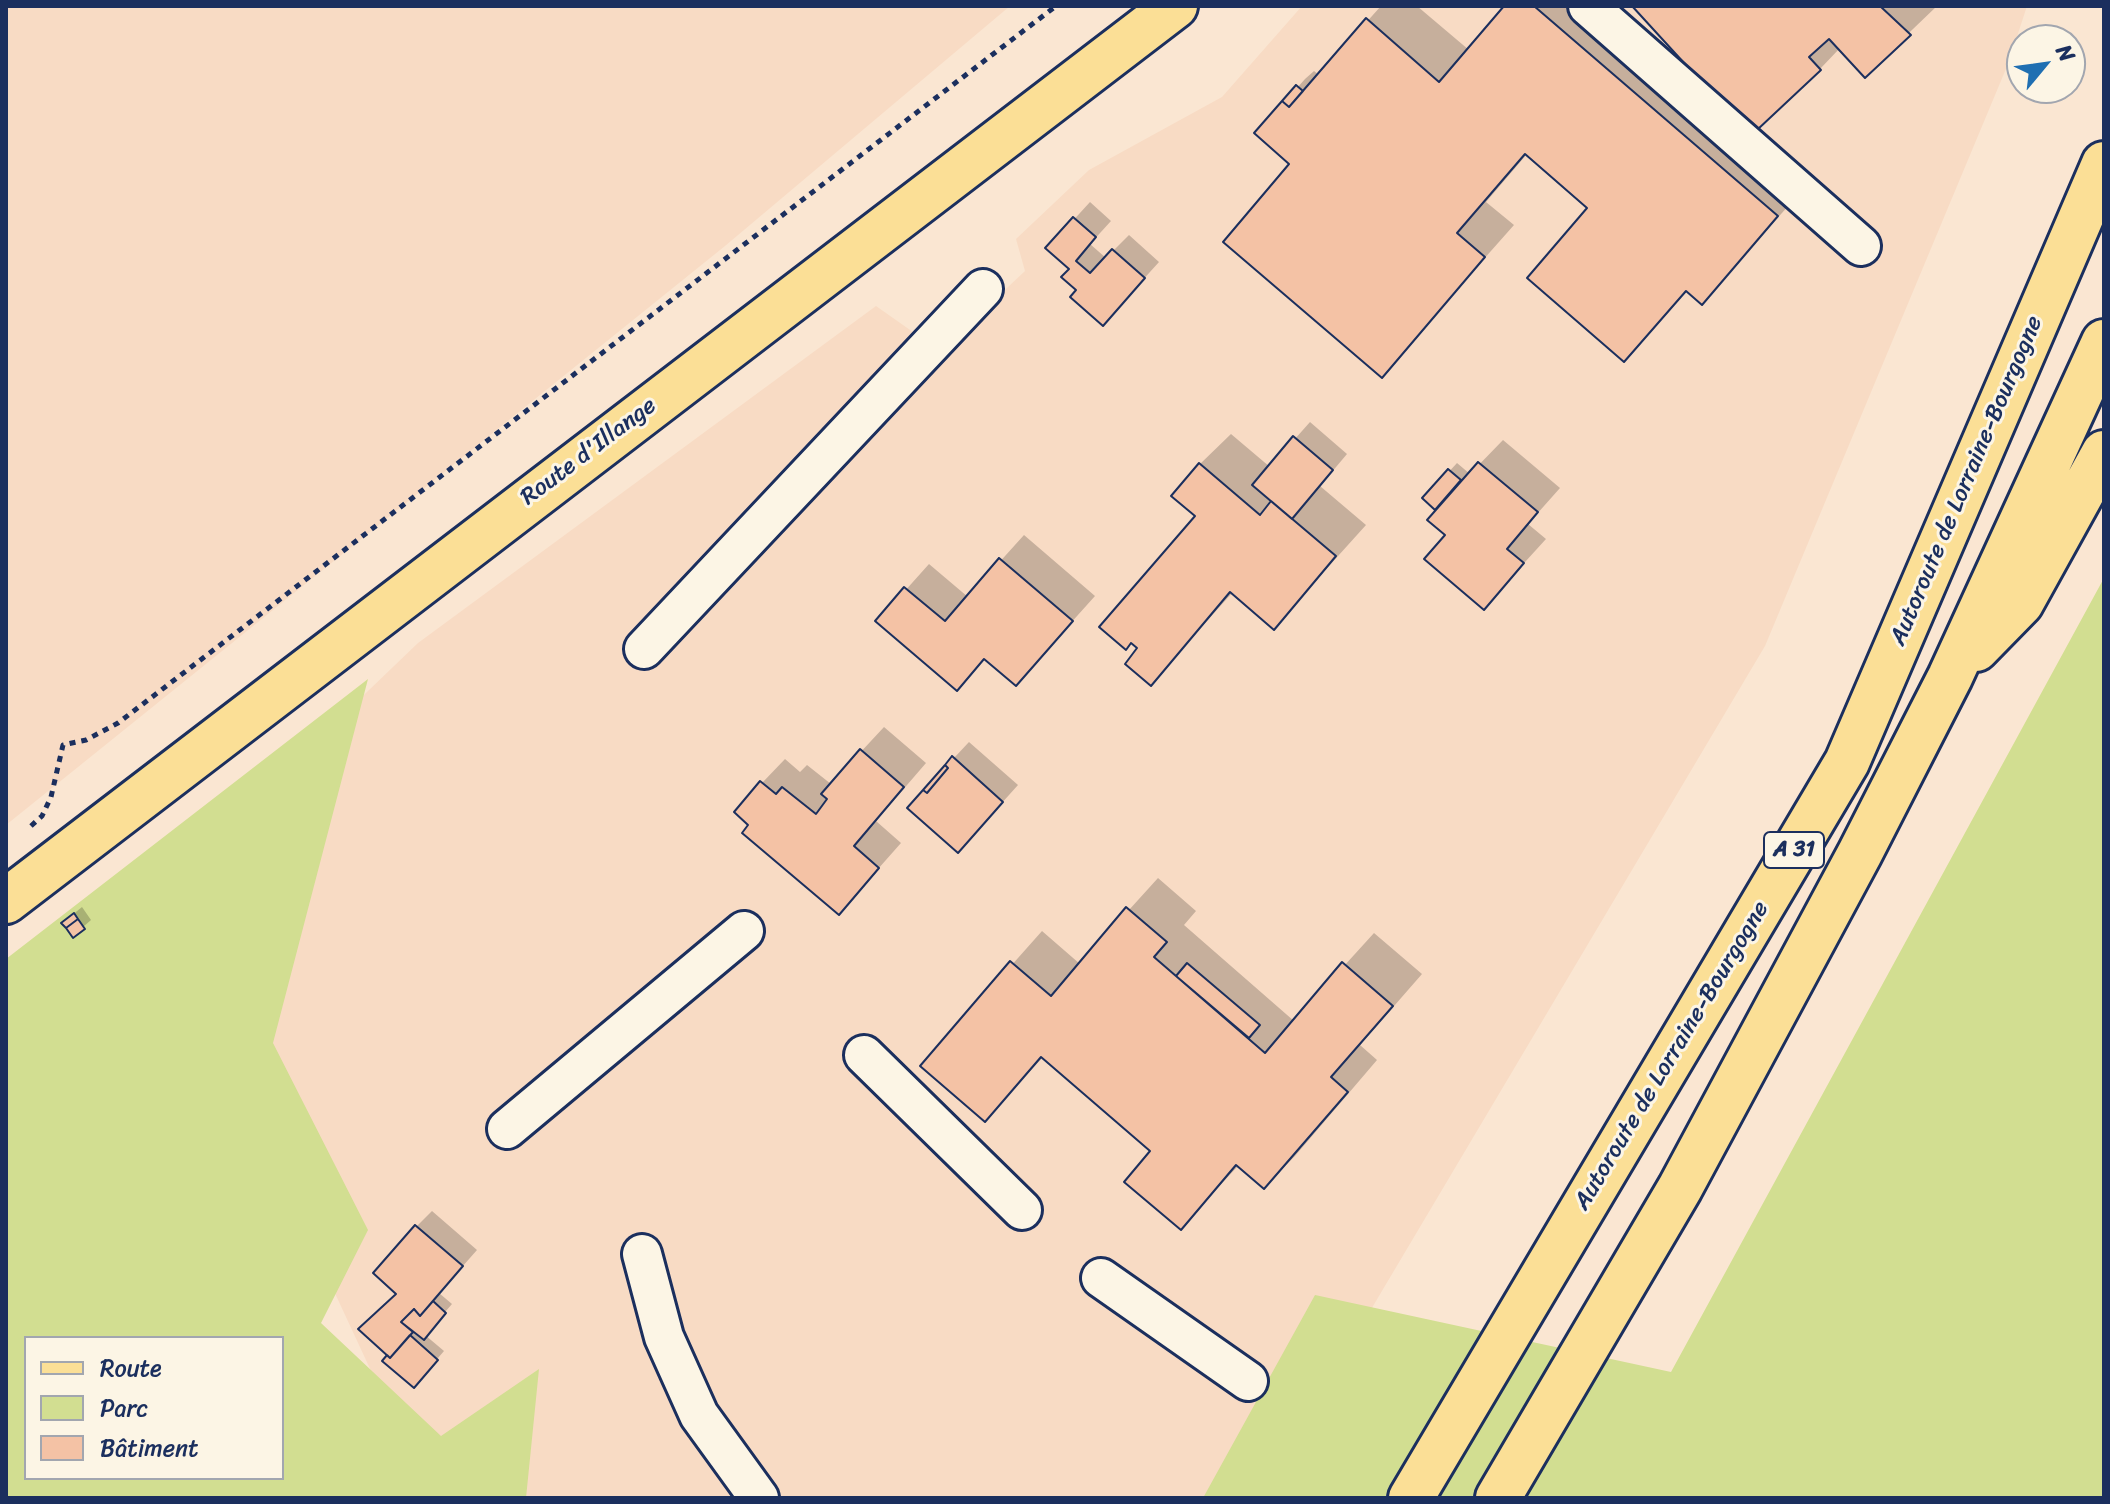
<!DOCTYPE html>
<meta charset="utf-8">
<style>
body{margin:0}
#map{position:relative;width:2110px;height:1504px;overflow:hidden;background:#fae6d2;font-family:Sriracha,sans-serif}
canvas{display:block}
.frame{position:absolute;inset:0;border:8px solid #1b2f5e;pointer-events:none}
.legend{position:absolute;left:24px;top:1336px;width:260px;height:144px;box-sizing:border-box;background:#fcf5e5;border:2px solid #a2a6af;margin:0;padding:10px 14px;list-style:none;font-size:24px;color:#1b2f5e}
.legend li{display:flex;align-items:center;gap:16px;height:40px}
.legend b{width:40px;border:2px solid #a2a6af}
.north{position:absolute;left:2006px;top:24px;width:80px;height:80px;box-sizing:border-box;background:#fcf5e5;border:2px solid #a2a6af;border-radius:50%;rotate:61deg;font-size:22px;font-weight:700;line-height:32px;text-align:center;color:#1b2f5e}
.north::after{content:'';display:block;margin:auto;width:28px;height:36px;background:#1f6fb2;clip-path:polygon(50% 0,100% 100%,50% 72%,0 100%)}
</style>
<div id="map">
<canvas width="2110" height="1504"></canvas>
<div class="frame"></div>
<ul class="legend">
<li><b style="height:10px;background:#fbdf96"></b>Route</li>
<li><b style="height:22px;background:#d2de91"></b>Parc</li>
<li><b style="height:22px;background:#f4c2a5"></b>Bâtiment</li>
</ul>
<div class="north">N</div>
</div>
<script>
const c = document.querySelector('canvas').getContext('2d');
c.lineJoin = 'round';
function fillPath(path, color) { c.fillStyle = color; c.fill(path, 'evenodd'); }
const poly = rows => new Path2D(rows.map(r => 'M' + r).join(''));
function strokePath(path, color, width, dash) { c.strokeStyle = color; c.lineWidth = width; c.lineCap = dash ? 'butt' : 'round'; c.setLineDash(dash || []); c.stroke(path); }
function label(font, color, halo, rows, align = 'center') {
  c.font = font + ' Sriracha,sans-serif'; c.lineWidth = 6; c.setLineDash([]); c.textBaseline = 'middle'; c.strokeStyle = halo; c.fillStyle = color; for (const [text, x, y, turn = 0] of rows) {
    c.save(); c.translate(x, y); c.rotate((+turn || 0) * Math.PI / 180); c.textAlign = isNaN(turn) ? turn : align; if (halo) c.strokeText(text, 0, 0); c.fillText(text, 0, 0); c.restore();
  }
}
fillPath(poly([
 [6,6,1010,6,725,246,6,825],
 [1302,6,2027,6,2008,64,1765,646,1259,1498,430,1498,139,871,269,786,418,643,876,306,940,351,1025,271,1016,239,1089,170,1222,97]
]), '#f8dbc4');
fillPath(poly([
 [2104,578,2104,1498,1203,1498,1315,1295,1671,1372],
 [368,679,273,1043,368,1230,321,1323,441,1436,539,1369,526,1498,6,1498,6,959],
 [26,1338,282,1338,282,1478,26,1478]
]), '#d2de91');
fillPath(poly([
 [1381,6,1417,6,1469,50,1506,6,1600,6,1808,184,1702,302,1688,290,1624,359,1590,207,1527,154,1486,202,1514,225,1381,375,1292,164,1257,133,1305,79,1314,71,1319,75],
 [1635,6,1937,6,1865,75,1840,48,1820,69],
 [1090,202,1111,221,1090,244,1106,258,1129,235,1159,262,1103,324,1079,290,1072,269,1048,248],
 [1310,422,1347,454,1320,486,1366,525,1274,627,1233,592,1151,683,1140,648,1197,516,1200,464,1231,434,1270,467],
 [1503,440,1560,488,1528,524,1546,539,1484,607,1448,535,1446,501,1425,498,1457,463,1470,474],
 [1024,535,1095,596,1016,684,986,658,956,688,878,621,929,564,968,597],
 [884,727,926,763,876,821,901,843,839,913,751,825,762,783,785,759,800,772,807,765,831,784],
 [969,742,1018,785,973,835,954,758],
 [1158,878,1196,911,1184,925,1294,1021,1374,933,1422,974,1360,1045,1377,1060,1295,1156,1264,1187,1239,1165,1181,1227,1153,1151,1044,1056,985,1120,922,1066,1042,931,1080,964],
 [82,907,91,920,83,927,71,916],
 [432,1211,477,1250,439,1293,452,1304,425,1335,444,1351,421,1378,390,1355,399,1293,416,1227]
]), '#0003');
const building = poly([
 [1504,6,1534,6,1778,216,1702,305,1686,291,1624,362,1527,278,1587,208,1525,154,1457,233,1485,257,1382,378,1223,242,1289,164,1254,133,1282,101,1289,107,1366,18,1439,82,1504,6],
 [1632,6,1880,6,1911,35,1865,78,1829,39,1809,57,1821,70,1757,130,1744,116,1738,122,1632,6],
 [1296,85,1303,91,1289,107,1282,101,1296,85],
 [1073,217,1096,237,1076,261,1090,273,1112,249,1145,278,1103,326,1070,297,1076,290,1061,277,1069,269,1045,248,1073,217],
 [1293,436,1333,470,1292,519,1252,485,1293,436],
 [1478,462,1538,512,1507,549,1524,563,1484,610,1424,559,1445,535,1427,520,1478,462],
 [1199,463,1260,515,1271,501,1336,556,1274,630,1230,592,1151,686,1125,664,1137,648,1131,643,1126,650,1099,627,1195,516,1171,496,1199,463],
 [1448,469,1461,480,1435,510,1422,498,1448,469],
 [999,558,1073,621,1016,686,984,659,957,691,875,621,904,587,945,621,999,558],
 [860,749,904,787,854,846,879,868,839,915,742,833,748,825,734,812,760,781,776,794,782,787,816,814,827,799,821,794,860,749],
 [952,756,1003,802,958,853,907,808,923,790,927,793,948,768,945,765,952,756],
 [945,765,948,768,927,793,923,790,945,765],
 [1126,907,1167,942,1154,957,1265,1053,1342,962,1393,1006,1331,1077,1348,1092,1264,1189,1236,1165,1181,1230,1124,1182,1150,1151,1041,1057,985,1122,920,1066,1010,961,1051,996,1126,907],
 [74,913,78,919,66,928,61,923,74,913],
 [78,919,85,929,73,938,66,928,78,919],
 [1187,963,1260,1025,1249,1038,1176,976,1187,963],
 [415,1225,463,1266,420,1316,414,1309,401,1322,413,1332,390,1358,358,1329,396,1294,373,1273,415,1225],
 [433,1301,446,1313,424,1340,401,1322,414,1309,420,1316,433,1301],
 [410,1335,438,1360,414,1388,382,1361,387,1355,390,1358,410,1335]
]);
fillPath(building, '#f4c2a5');
strokePath(building, '#1b2f5e', 2);
const minor = poly([
 [1588,6,1861,246],
 [644,649,983,289],
 [864,1055,1022,1210],
 [507,1129,744,931],
 [642,1254,664,1337,699,1415,759,1498],
 [1101,1278,1248,1381]
]);
const major = poly([
 [6,901,1175,6]
]);
const highway = poly([
 [1976,649,2021,603,2104,453],
 [1411,1498,1847,762,2104,164],
 [1498,1498,1680,1188,1860,853,1950,677,2104,342]
]);
strokePath(minor, '#1b2f5e', 44);
strokePath(major, '#1b2f5e', 50);
strokePath(highway, '#1b2f5e', 50);
strokePath(poly([
 [31,826,42,816,51,797,63,745,86,740,118,723,1056,6]
]), '#1b2f5e', 5, [6, 6]);
strokePath(minor, '#fcf5e5', 38);
strokePath(major, '#fbdf96', 44);
strokePath(highway, '#fbdf96', 44);
for (const [x, y, w] of [
 [1794,850,60]
]) { const box = new Path2D(); box.roundRect(x - w / 2, y - 18, w, 36, 6); c.fillStyle = '#fcf5e5'; c.fill(box); strokePath(box, '#1b2f5e', 2); }
label('bold 22px', '#1b2f5e', null, [
 ["A 31",1794,850]
]);
label('24px', '#1b2f5e', '#fcf5e5', [
 ["Route d'Illange",589,452,-37],
 ["Autoroute de Lorraine-Bourgogne",1967,481,-67],
 ["Autoroute de Lorraine-Bourgogne",1672,1056,-59]
]);
</script>
